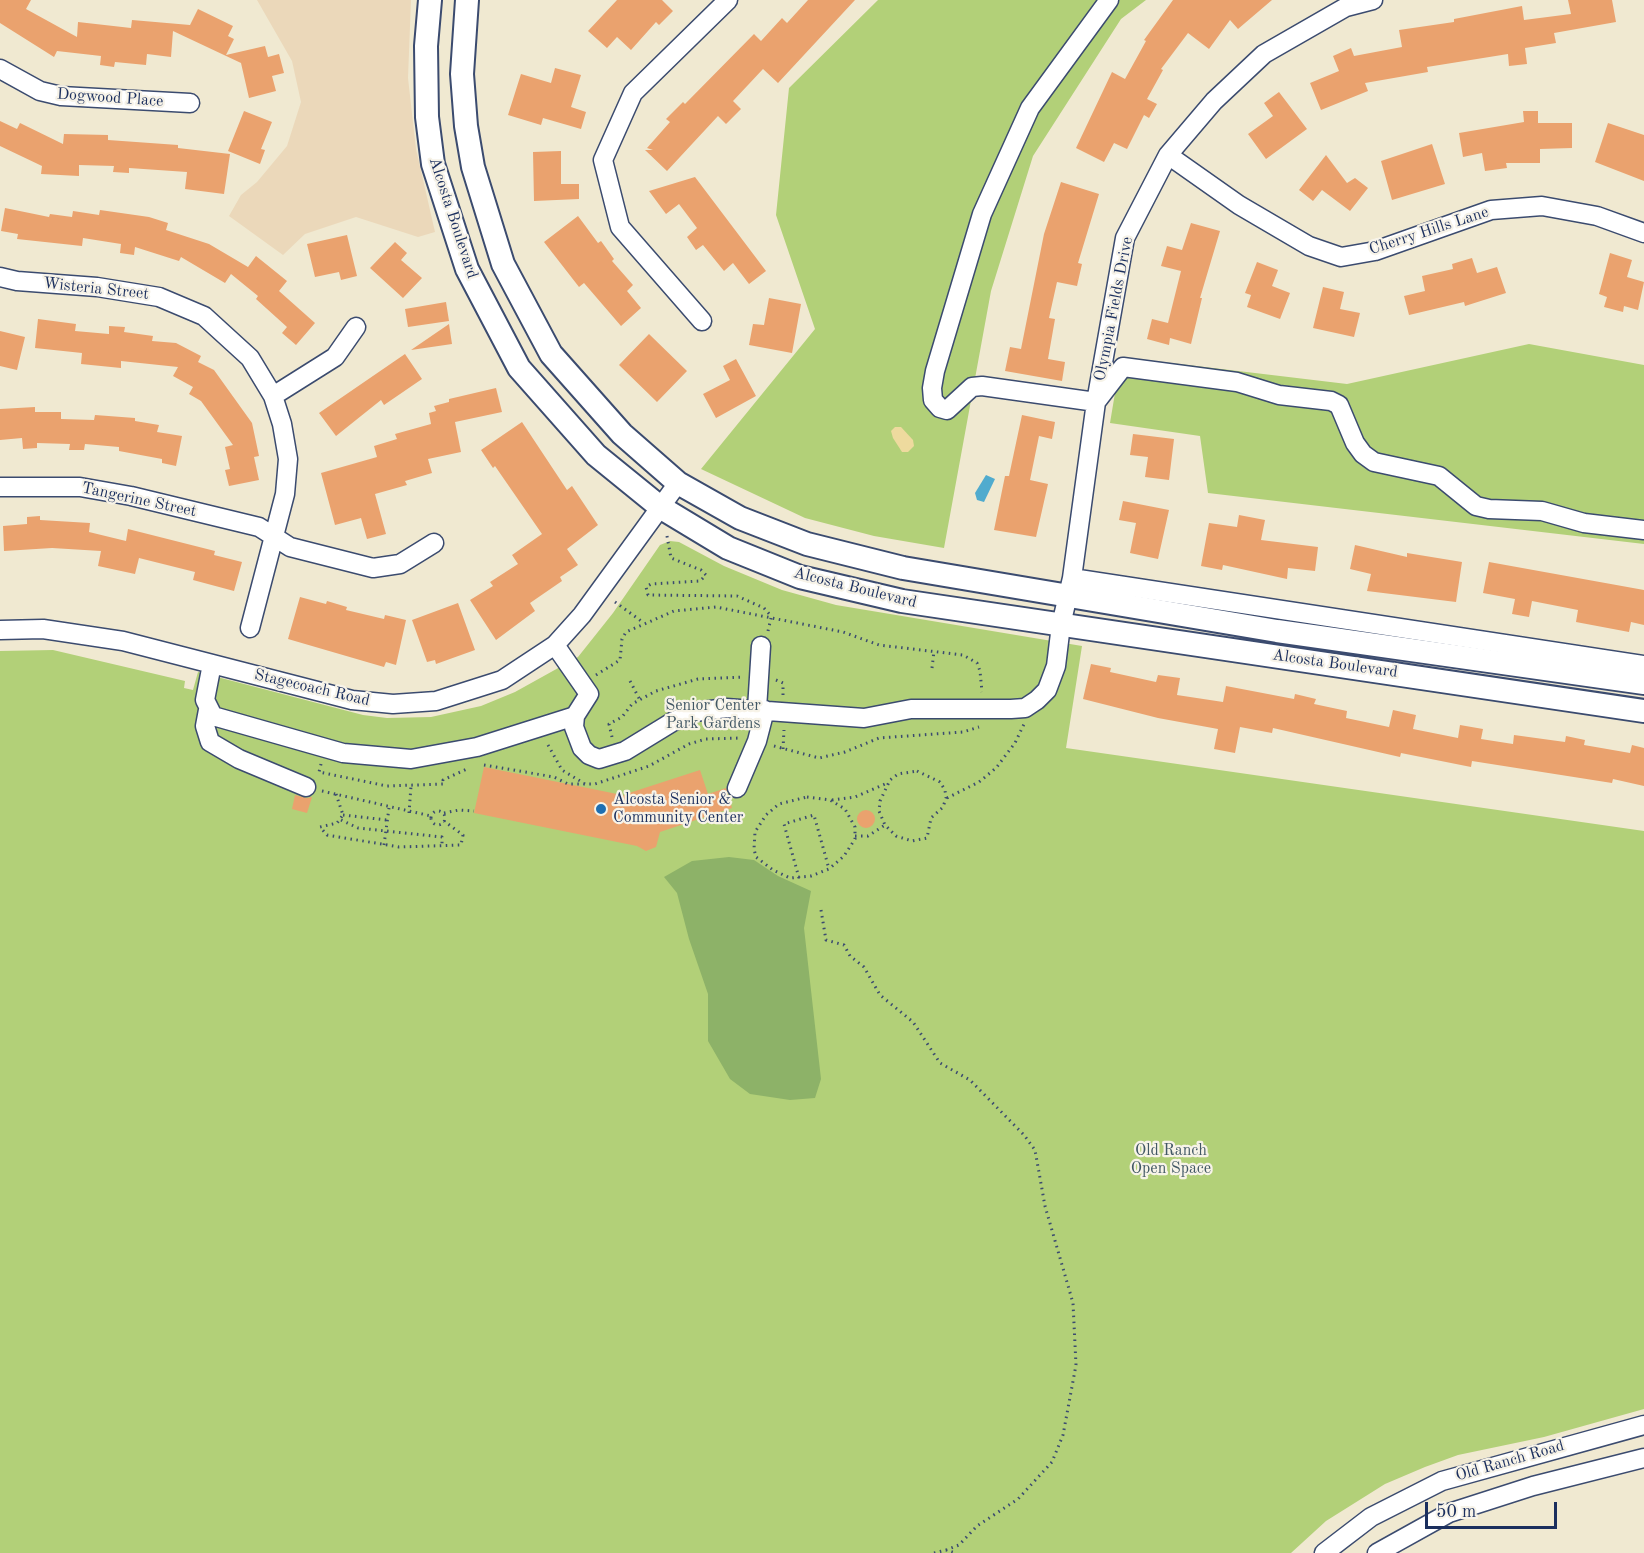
<!DOCTYPE html>
<style>
body{margin:0}
#map{position:relative;width:1644px;height:1553px;overflow:hidden;background:#f0e9d1;font-family:"Old Standard TT",serif}
canvas{display:block}
.scale{position:absolute;left:1425px;top:1502px;width:132px;height:27px;box-sizing:border-box;border:3px solid #1b2f5e;border-top:0;padding-left:8px;font-size:18px;line-height:21px;white-space:nowrap;color:#1b2f5e;-webkit-text-stroke:4px #f7f3e8;paint-order:stroke}
</style>
<div id="map">
<canvas width="1644" height="1553"></canvas>
<div class="scale">50 m</div>
</div>
<script>
const c = document.querySelector('canvas').getContext('2d');
c.lineJoin = 'round';
function fillPath(path, color) { c.fillStyle = color; c.fill(path, 'evenodd'); }
const poly = rows => new Path2D(rows.map(r => 'M' + r).join(''));
function strokePath(path, color, width, dash) { c.strokeStyle = color; c.lineWidth = width; c.lineCap = dash ? 'butt' : 'round'; c.setLineDash(dash || []); c.stroke(path); }
function label(font, color, halo, rows, align = 'center') {
  c.font = font + ' "Old Standard TT",serif'; c.lineWidth = 4.5; c.setLineDash([]); c.textBaseline = 'middle'; c.strokeStyle = halo; c.fillStyle = color; for (const [text, x, y, turn = 0] of rows) {
    c.save(); c.translate(x, y); c.rotate((+turn || 0) * Math.PI / 180); c.textAlign = isNaN(turn) ? turn : align; if (halo) c.strokeText(text, 0, 0); c.fillText(text, 0, 0); c.restore();
  }
}
fillPath(poly([
 [257,0,411,0,408,78,416,149,435,232,418,237,356,217,305,234,283,255,229,216,241,195,257,182,287,146,301,102,292,61]
]), '#ebd8ba');
fillPath(poly([
 [878,0,1146,0,1121,19,1033,156,991,291,944,548,874,536,805,518,701,469,815,329,776,215,789,88],
 [1529,344,1644,365,1644,544,1208,493,1200,436,1110,423,1121,357,1347,384],
 [670,541,679,542,724,566,782,590,836,605,1082,646,1066,748,1644,831,1644,1409,1544,1437,1458,1455,1425,1467,1385,1484,1326,1521,1291,1553,0,1553,0,651,53,650,185,681,184,688,193,690,198,672,363,715,387,718,431,717,481,706,515,692,578,657,613,613,660,545]
]), '#b2d078');
fillPath(poly([
 [729,857,754,860,778,876,811,891,804,928,821,1079,815,1098,790,1100,750,1094,730,1079,708,1041,708,994,689,939,677,893,664,877,692,861]
]), '#8db268');
fillPath(poly([
 [895,427,901,427,913,440,914,446,908,452,902,452,893,438,891,431]
]), '#eeda9e');
fillPath(poly([
 [986,475,995,479,984,502,977,500,975,493]
]), '#50abce');
fillPath(poly([
 [0,0,31,0,26,9,77,37,78,22,131,28,132,20,190,25,198,9,233,26,228,36,234,39,226,55,265,46,268,57,279,54,284,73,272,76,276,91,249,98,241,63,173,31,171,57,147,54,146,65,115,62,114,67,100,65,101,56,57,51,54,57,0,23],
 [617,0,662,0,673,11,659,25,656,22,631,50,617,37,607,48,588,31],
 [808,0,855,0,778,83,763,69,733,101,741,109,726,124,718,116,667,171,645,150,653,150,647,148,670,122,666,119,683,102,685,104,754,34,761,41,782,18,787,23],
 [1173,0,1272,0,1238,29,1230,20,1209,49,1188,33,1161,69,1163,70,1147,99,1157,104,1149,118,1144,115,1127,149,1114,143,1104,162,1076,148,1112,72,1125,79,1146,41,1144,40],
 [1568,0,1612,0,1616,22,1554,33,1556,43,1525,48,1527,64,1509,66,1508,54,1427,67,1428,72,1365,83,1368,91,1321,110,1310,83,1339,71,1333,56,1351,48,1354,56,1402,47,1399,30,1454,22,1454,19,1522,6,1524,20,1571,14],
 [555,68,581,75,571,107,586,112,581,129,543,118,541,125,508,115,521,74,551,83],
 [1279,92,1307,129,1266,159,1248,134,1273,116,1264,103],
 [244,111,272,122,261,149,265,150,260,164,228,151],
 [1523,111,1538,111,1538,123,1572,123,1572,148,1540,149,1540,163,1506,163,1507,168,1485,171,1482,153,1463,157,1459,133,1524,122],
 [0,121,17,129,20,123,63,144,64,134,108,135,108,140,178,145,178,148,230,154,224,194,185,189,187,172,129,168,129,173,113,172,114,166,79,165,79,176,41,174,42,166,0,146],
 [1608,123,1644,135,1644,181,1595,162],
 [1432,144,1445,184,1392,200,1381,161],
 [561,151,561,184,579,184,579,199,534,201,533,152],
 [1326,155,1347,183,1355,178,1368,188,1350,211,1322,190,1313,201,1299,190],
 [695,177,766,271,749,284,733,263,724,271,703,245,696,250,687,237,697,228,679,204,666,214,649,191],
 [1061,182,1099,194,1078,263,1082,264,1077,286,1057,282,1049,318,1055,319,1048,359,1065,362,1062,381,1005,371,1010,347,1021,349,1044,234],
 [5,208,49,217,50,214,72,217,73,211,99,215,100,210,149,217,168,223,166,230,209,244,248,267,256,256,287,281,279,291,315,323,296,345,282,333,287,327,256,299,258,296,231,274,225,283,181,257,179,261,135,247,134,255,120,253,121,244,83,238,82,246,17,239,18,234,1,231],
 [578,216,598,243,601,241,614,259,612,261,633,285,627,291,641,308,621,326,584,283,579,287,544,242],
 [1191,223,1220,231,1200,298,1202,298,1191,344,1170,338,1169,345,1147,339,1152,319,1168,323,1181,271,1161,266,1167,246,1182,250],
 [347,235,357,276,341,280,339,272,315,277,307,244],
 [395,242,407,253,401,260,422,278,403,298,370,268],
 [1610,253,1632,260,1627,277,1644,282,1638,310,1624,306,1623,312,1604,307,1607,297,1599,294],
 [1472,258,1477,273,1497,267,1506,293,1465,306,1464,302,1409,315,1404,296,1425,291,1422,276,1453,269,1452,264],
 [1257,262,1278,270,1272,286,1290,293,1280,319,1247,307,1251,295,1245,293],
 [1323,287,1344,292,1340,309,1360,313,1354,337,1313,328],
 [769,298,801,304,792,353,749,345,753,324,764,325],
 [446,302,449,321,408,327,405,309],
 [38,319,76,324,75,331,109,334,109,326,125,327,124,332,153,336,152,341,176,343,201,356,198,362,214,370,252,423,259,456,254,457,259,480,229,486,225,470,230,469,225,447,233,445,201,401,189,394,193,387,173,376,178,367,121,361,121,368,81,364,82,353,35,348],
 [449,324,452,344,411,350],
 [0,331,25,337,17,370,0,366],
 [649,334,687,371,657,402,619,365],
 [405,354,422,379,384,405,381,400,336,436,319,413],
 [736,359,756,396,716,418,703,394,730,380,723,366],
 [496,388,502,412,455,422,461,452,428,459,432,473,405,481,407,485,375,494,386,534,367,539,361,518,335,525,321,473,377,457,374,446,397,439,395,434,431,424,429,413,436,411,434,406,449,402,449,399],
 [35,407,35,412,61,412,61,419,94,420,95,415,135,418,135,421,159,425,157,432,182,436,176,466,162,463,162,459,119,451,119,447,85,444,84,450,69,450,70,444,37,443,37,448,23,449,22,438,0,440,0,409],
 [1022,415,1055,422,1052,439,1039,436,1030,480,1048,484,1036,537,994,530,1005,476,1009,476],
 [522,422,567,490,572,486,598,525,567,549,578,565,560,577,562,581,530,603,535,611,496,640,470,600,493,586,490,582,518,564,512,555,542,534,495,466,493,468,481,450],
 [1133,434,1174,439,1169,480,1145,477,1148,457,1130,455],
 [1123,501,1169,510,1158,559,1130,553,1136,523,1119,520],
 [1239,515,1265,520,1261,540,1318,547,1315,571,1288,568,1287,579,1223,565,1222,570,1201,566,1209,523,1237,527],
 [40,516,40,520,90,523,89,532,126,541,128,529,215,551,214,555,242,562,234,591,193,580,195,572,139,558,135,574,98,566,101,551,52,548,4,551,3,526,27,524,27,517],
 [1355,545,1407,557,1407,553,1462,562,1456,602,1367,591,1371,574,1350,569],
 [1489,562,1644,590,1644,625,1631,622,1629,632,1576,622,1578,610,1532,601,1529,617,1512,614,1515,599,1483,593],
 [300,597,326,604,327,601,347,607,346,610,384,619,385,615,406,620,396,665,386,662,384,667,288,639],
 [458,603,475,650,436,664,435,660,427,662,412,620],
 [1091,664,1111,668,1110,672,1156,682,1158,675,1180,678,1177,695,1223,702,1226,686,1294,699,1295,694,1316,699,1314,704,1347,711,1346,718,1389,727,1393,710,1416,715,1413,729,1458,738,1460,725,1483,729,1481,739,1513,744,1514,735,1565,742,1566,736,1585,740,1584,745,1630,753,1632,745,1644,748,1644,786,1613,779,1612,783,1472,761,1471,767,1401,753,1400,757,1273,728,1272,733,1240,727,1235,753,1214,749,1218,729,1158,718,1083,699],
 [484,767,627,796,626,794,700,770,708,794,726,788,732,808,660,832,656,847,646,851,637,846,474,813],
 [295,795,307,798,312,797,307,813,292,809],
 '857 819a9 9 0 1 1 18 0a9 9 0 1 1-18 0Z'
]), '#eaa26e');
const minor = poly([
 [1109,0,1030,108,982,214,935,371,932,388,933,400,940,408,947,410,972,387,982,386,1096,402,1123,367,1237,382,1279,395,1331,401,1339,405,1355,443,1363,454,1374,462,1439,476,1476,506,1489,509,1542,511,1584,523,1644,530],
 [0,69,40,91,61,96,190,103],
 [1168,155,1239,205,1309,246,1341,257,1375,251,1491,210,1542,206,1597,216,1644,233],
 [0,277,17,281,97,287,159,297,204,316,250,358,273,396,282,424,288,459,285,494,250,628],
 [702,321,620,227,603,160,633,93,728,0],
 [273,396,335,357,356,327],
 [0,487,80,487,131,496,259,527,290,547,373,568,400,564,434,543],
 [1072,578,1644,665],
 [0,630,43,629,123,641,352,700,393,704,436,701,502,680,555,645,582,615,678,483],
 [555,645,589,694,575,716,574,727,582,748,589,755,599,759,625,751,674,721,695,712,726,708,864,718,911,709,1011,709,1025,708,1037,700,1047,690,1056,666,1061,625,1072,578,1096,402,1125,238,1168,155,1214,101,1264,54,1346,7,1373,0],
 [212,664,205,700,213,716,343,753,411,759,477,747,575,716],
 [757,709,761,646],
 [208,710,205,726,210,742,239,759,306,787],
 [737,788,757,741,765,710],
 [1324,1553,1371,1517,1442,1481,1644,1425],
 [1377,1553,1449,1513,1533,1486,1644,1458]
]);
const major = poly([
 [430,0,426,46,427,117,433,164,467,269,519,368,596,455,660,507,728,548,800,577,902,601,1644,711],
 [467,0,462,74,466,126,473,167,503,264,551,354,622,434,678,483,740,518,807,544,903,568,1277,631,1644,683]
]);
strokePath(minor, '#3b4b6f', 21);
strokePath(major, '#3b4b6f', 26);
strokePath(poly([
 [667,536,671,558,701,570,706,575,700,581,651,584,646,587,648,595,737,596,764,608,772,617],
 [615,602,644,623],
 [768,631,771,618],
 [932,668,934,651],
 [596,675,620,660,622,639,626,632,674,611,716,607,843,632,879,645,963,655,977,663,980,671,982,692],
 [776,680,783,683,783,695],
 [630,681,640,700],
 [612,737,609,724,622,717,632,704,656,691,698,679,743,677],
 [548,745,562,770,585,784],
 [774,746,819,758,845,752,879,738,963,732,979,727],
 [783,749,784,730],
 [321,764,319,772,387,786,444,784,443,780,469,768],
 [484,765,554,777,568,784,595,784,649,766,689,744,706,739,741,738],
 [917,771,940,782,945,790,946,798,943,807,931,818,927,838,912,841,896,836,885,825,879,811,880,801,890,780,898,774,917,771],
 [322,791,431,816],
 [336,794,343,815,337,823,320,827,327,835,399,847,461,845,463,835,444,821],
 [807,797,830,800,845,809,855,827,855,839,844,856,829,869,811,876,790,878,773,870,756,857,754,849,755,832,766,815,779,804,807,797],
 [947,798,979,782,996,768,1015,743,1024,724],
 [832,800,855,797,885,784],
 '431 818a7 7 0 1 1 14 0a7 7 0 1 1-14 0Z',
 [409,813,411,786],
 [444,813,459,810,474,811],
 [343,815,387,820],
 [341,820,358,828,442,837,442,846],
 [855,836,868,836,885,825],
 [384,845,389,808],
 [799,878,784,824,814,815,829,869],
 [821,910,826,940,844,945,850,956,864,967,880,995,913,1022,940,1063,970,1080,1024,1135,1035,1150,1045,1206,1073,1303,1076,1365,1063,1435,1052,1462,1018,1499,977,1526,959,1545,946,1550],
 [934,1553,946,1550,955,1553]
]), '#3b4b6f', 3, [1.5, 4.5]);
strokePath(minor, '#fff', 18);
strokePath(major, '#fff', 22);
for (const [x, y, r, color] of [
 [601,809,6,"#1f6fb2"]
]) { const dot = new Path2D(); dot.arc(x, y, r, 0, 2 * Math.PI); c.fillStyle = color; c.fill(dot); strokePath(dot, '#f7f3e8', 2); }
label('16px', '#1b2f5e', '#f7f3e8', [
 ["Dogwood Place",110,98,4],
 ["Alcosta Boulevard",453,218,72],
 ["Cherry Hills Lane",1429,231,-18],
 ["Wisteria Street",96,289,6],
 ["Olympia Fields Drive",1114,309,-79],
 ["Tangerine Street",139,500,12],
 ["Alcosta Boulevard",855,588,14],
 ["Alcosta Boulevard",1335,664,8],
 ["Stagecoach Road",312,688,13],
 ["Old Ranch Road",1510,1461,-16]
]);
label('16px', '#415764', '#f7f3e8', [
 ["Senior Center",713,706],
 ["Park Gardens",713,724],
 ["Old Ranch",1171,1151],
 ["Open Space",1171,1169]
]);
label('16px', '#1b2f5e', '#f7f3e8', [
 ["Alcosta Senior &",613,800],
 ["Community Center",613,818]
], 'left');
</script>
